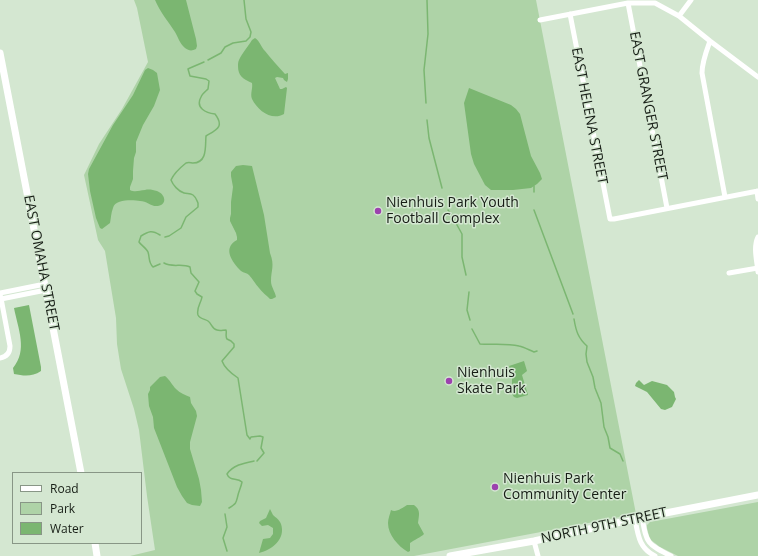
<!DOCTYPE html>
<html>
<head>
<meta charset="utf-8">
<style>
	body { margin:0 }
	#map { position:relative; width:758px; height:556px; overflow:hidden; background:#d4e7d1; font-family:"Open Sans",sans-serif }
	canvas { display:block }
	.legend { position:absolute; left:12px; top:472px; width:130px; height:72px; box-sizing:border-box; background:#d4e7d1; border:1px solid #889686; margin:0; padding:5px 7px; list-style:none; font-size:12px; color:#161d15 }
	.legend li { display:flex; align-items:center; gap:8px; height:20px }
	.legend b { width:20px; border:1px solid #889686 }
</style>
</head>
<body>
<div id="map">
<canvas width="758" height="556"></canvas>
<ul class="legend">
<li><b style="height:5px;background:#fff"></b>Road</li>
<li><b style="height:11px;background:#aed3a7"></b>Park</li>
<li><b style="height:11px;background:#7bb671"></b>Water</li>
</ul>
</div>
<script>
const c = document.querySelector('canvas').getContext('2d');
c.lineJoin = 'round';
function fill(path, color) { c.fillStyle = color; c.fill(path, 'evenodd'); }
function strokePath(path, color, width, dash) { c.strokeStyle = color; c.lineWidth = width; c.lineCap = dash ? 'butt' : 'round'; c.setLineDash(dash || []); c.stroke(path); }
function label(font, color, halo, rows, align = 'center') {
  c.font = font + ' "Open Sans",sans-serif'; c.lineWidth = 3; c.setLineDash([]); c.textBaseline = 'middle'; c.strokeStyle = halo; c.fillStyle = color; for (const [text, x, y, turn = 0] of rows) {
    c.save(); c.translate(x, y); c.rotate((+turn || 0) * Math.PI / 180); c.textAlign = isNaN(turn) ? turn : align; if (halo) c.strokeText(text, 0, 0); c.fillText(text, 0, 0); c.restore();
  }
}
fill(new Path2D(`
	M 134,0 L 536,0 L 636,514 L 414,556 L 130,556 L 155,550 L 147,496 L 139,430 L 134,409 L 121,369 L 117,344 L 116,318 L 105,251 L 98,240 L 84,175 L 99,144 L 122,109 L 148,62 L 137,8 Z
	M 758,502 L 758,556 L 678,556 L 660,547 L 651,540 L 649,536 L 647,528 L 647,525 L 650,522 Z`), '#aed3a7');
fill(new Path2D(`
	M 155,0 L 186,0 L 196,39 L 197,46 L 196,49 C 192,51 189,51 185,48 C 180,44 178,37 175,32 C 168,21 160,12 155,0 Z
	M 255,38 C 260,41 261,47 265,51 C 271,59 278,66 285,74 L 288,73 L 288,79 L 287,82 L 284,80 L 283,78 L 277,77 L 275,78 L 280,89 L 282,89 L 286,87 L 287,88 L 284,114 C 272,121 258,111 252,99 C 250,94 253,88 252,83 C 243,79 238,76 238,66 C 238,64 238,62 239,60 C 242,53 248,47 252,40 Z
	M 148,68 L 153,70 L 157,73 L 160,90 L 154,106 L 143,125 L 136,142 L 136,152 L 134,158 L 133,171 L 133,179 L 130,187 L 130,190 C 136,193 139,190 145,190 C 149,189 153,190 157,191 C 165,194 168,204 158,206 C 151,207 147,201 140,201 C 133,200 115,199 113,208 C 111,213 111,218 110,223 L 102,229 L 100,228 L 96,218 L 90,191 L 88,174 L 89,169 L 113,125 L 133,95 L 145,70 Z
	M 469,88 L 511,105 L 516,109 L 520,114 L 531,156 L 540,173 L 542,179 L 537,184 L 531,188 L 513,190 L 491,190 L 485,185 L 474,164 L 471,154 L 464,103 Z
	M 243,165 L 252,166 L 264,215 L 270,253 C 275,266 271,270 271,281 C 271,287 275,291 276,297 L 272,299 L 270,299 C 267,296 262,292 259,288 C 255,284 253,279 249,275 C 247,273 244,273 241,271 C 232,262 222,248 237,240 L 237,237 L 236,233 L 230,221 L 230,218 L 231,214 L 231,202 L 233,187 L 231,176 L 231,172 L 236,166 Z
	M 29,305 L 41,367 L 41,371 C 32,377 24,376 14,374 L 13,368 C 28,350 18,329 14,308 Z
	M 524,361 L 527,371 L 522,375 L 528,395 L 517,398 L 514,397 L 512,394 L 512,374 L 509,366 Z
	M 165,376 C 170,380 172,385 176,389 C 180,393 185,395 190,397 L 191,403 L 196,411 L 197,416 L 190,442 L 190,449 L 199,479 L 201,490 L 202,502 L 200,506 L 192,505 L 187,503 L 182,496 L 177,487 L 154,428 L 153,417 L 149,406 L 148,394 L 150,390 L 150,387 L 160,377 Z
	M 639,380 L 644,385 L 652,381 L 667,385 L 674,392 L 675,397 L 676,399 L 672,407 L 665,410 L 661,409 L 647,392 L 635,386 L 636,383 Z
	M 407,505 L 414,505 C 421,510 419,515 418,523 L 424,534 C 421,537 414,540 410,543 L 410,551 L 408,552 C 398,546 388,535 388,523 C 388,519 390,514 391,510 C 396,513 402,508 407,505 Z
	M 270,509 C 271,511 272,513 273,515 C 276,518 279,519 281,524 C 286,539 272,550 259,553 L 263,539 L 270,538 L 273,534 L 273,528 L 268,525 L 262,526 L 259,523 L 260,521 L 266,518 Z`), '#7bb671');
strokePath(new Path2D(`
	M 208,60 L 221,53 L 225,47 L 233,43 L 246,41 L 250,37 L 251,32 L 246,19 L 244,0
	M 426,103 L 424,70 L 428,34 L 427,0
	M 427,120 L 429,138 L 442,188
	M 534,186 L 534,192
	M 448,210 L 452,216 L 462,234 L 462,257 L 466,275
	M 534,210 L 573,314
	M 165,237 L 169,236 L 181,228 L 186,217 L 198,207 L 198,203 C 197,201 196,197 193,195 C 190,193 187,194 184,193 C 178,191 173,185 171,180 C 174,173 181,167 186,163 C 189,162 191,163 193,163 C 208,163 205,145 206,136 C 216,130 225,127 215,114 C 206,113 195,108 201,97 C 202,94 206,91 208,89 L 209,81 L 206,79 L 190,76 L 188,69 L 190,68 L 204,62
	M 164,263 C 172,268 182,263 190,267 L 191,273 L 199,282 L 195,291 L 197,294 L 202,297 C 201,303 196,308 198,315 C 200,319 205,319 208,321 C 212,324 212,329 217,330 C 220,331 223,330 226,330 C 227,333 225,336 227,339 L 231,341 L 234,344 L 234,347 L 222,361 C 225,369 232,374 238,378 L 247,435 L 250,439 L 251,437 L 260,436 L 263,437 L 261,448 L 264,453 L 257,461
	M 160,264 L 153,267 C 148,262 150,258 148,252 C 146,248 141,245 139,242 L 141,236 C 149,231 152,230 160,235
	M 469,292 L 467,310 L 470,320
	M 574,319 C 576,331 578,338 587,346 L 586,354 L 587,362 L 593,377 L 595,388 L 601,403 L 604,427 L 608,437 L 610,448 L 620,454 L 623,461
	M 472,329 L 480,344 C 492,345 506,343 519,346 C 524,347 529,350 534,352 L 537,351
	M 229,508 C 237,503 236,503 238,495 C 239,491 241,487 242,482 C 237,477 230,482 227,474 C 233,465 244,463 254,461
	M 225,514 L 227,527 L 223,538 L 227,551`), '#7bb671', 1.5);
strokePath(new Path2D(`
	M 628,3 L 667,208
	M 570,14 L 610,219 L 614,219 L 758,191
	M 679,16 L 691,0
	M 540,20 L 628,3 L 655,3 L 679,16 L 710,41 L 758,77
	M 710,41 C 706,52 702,62 702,73 L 725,197
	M 757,191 L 758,199
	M 758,237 C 753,247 757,261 758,272
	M 729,273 L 758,268
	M 0,293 L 10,346 C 10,353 6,357 0,358
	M 0,293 L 45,284
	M 1,299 L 46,290
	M 642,518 C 647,544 647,544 671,556
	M 635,519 C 638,535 639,548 655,556
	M 534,541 L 538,556`), '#fff', 5);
strokePath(new Path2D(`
	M 0,53 L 81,473
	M 95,543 L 97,556
	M 450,556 L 534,541 L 635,519 L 758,495`), '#fff', 7);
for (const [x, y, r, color] of [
	[378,211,4,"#9c42ae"],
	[449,381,4,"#9c42ae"],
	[495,487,4,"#9c42ae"]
]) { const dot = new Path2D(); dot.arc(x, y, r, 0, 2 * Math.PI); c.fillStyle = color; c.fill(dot); strokePath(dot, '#d4e7d1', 1.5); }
label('14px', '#161d15', '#d4e7d1', [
	["EAST GRANGER STREET",648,106,79],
	["EAST HELENA STREET",589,116,79],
	["EAST OMAHA STREET",41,263,79],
	["NORTH 9TH STREET",604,526,-12]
]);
label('14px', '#161d15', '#d4e7d1', [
	["Nienhuis Park Youth",386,203],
	["Football Complex",386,219],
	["Nienhuis",457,373],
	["Skate Park",457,389],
	["Nienhuis Park",503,479],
	["Community Center",503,495]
], 'left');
</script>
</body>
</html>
